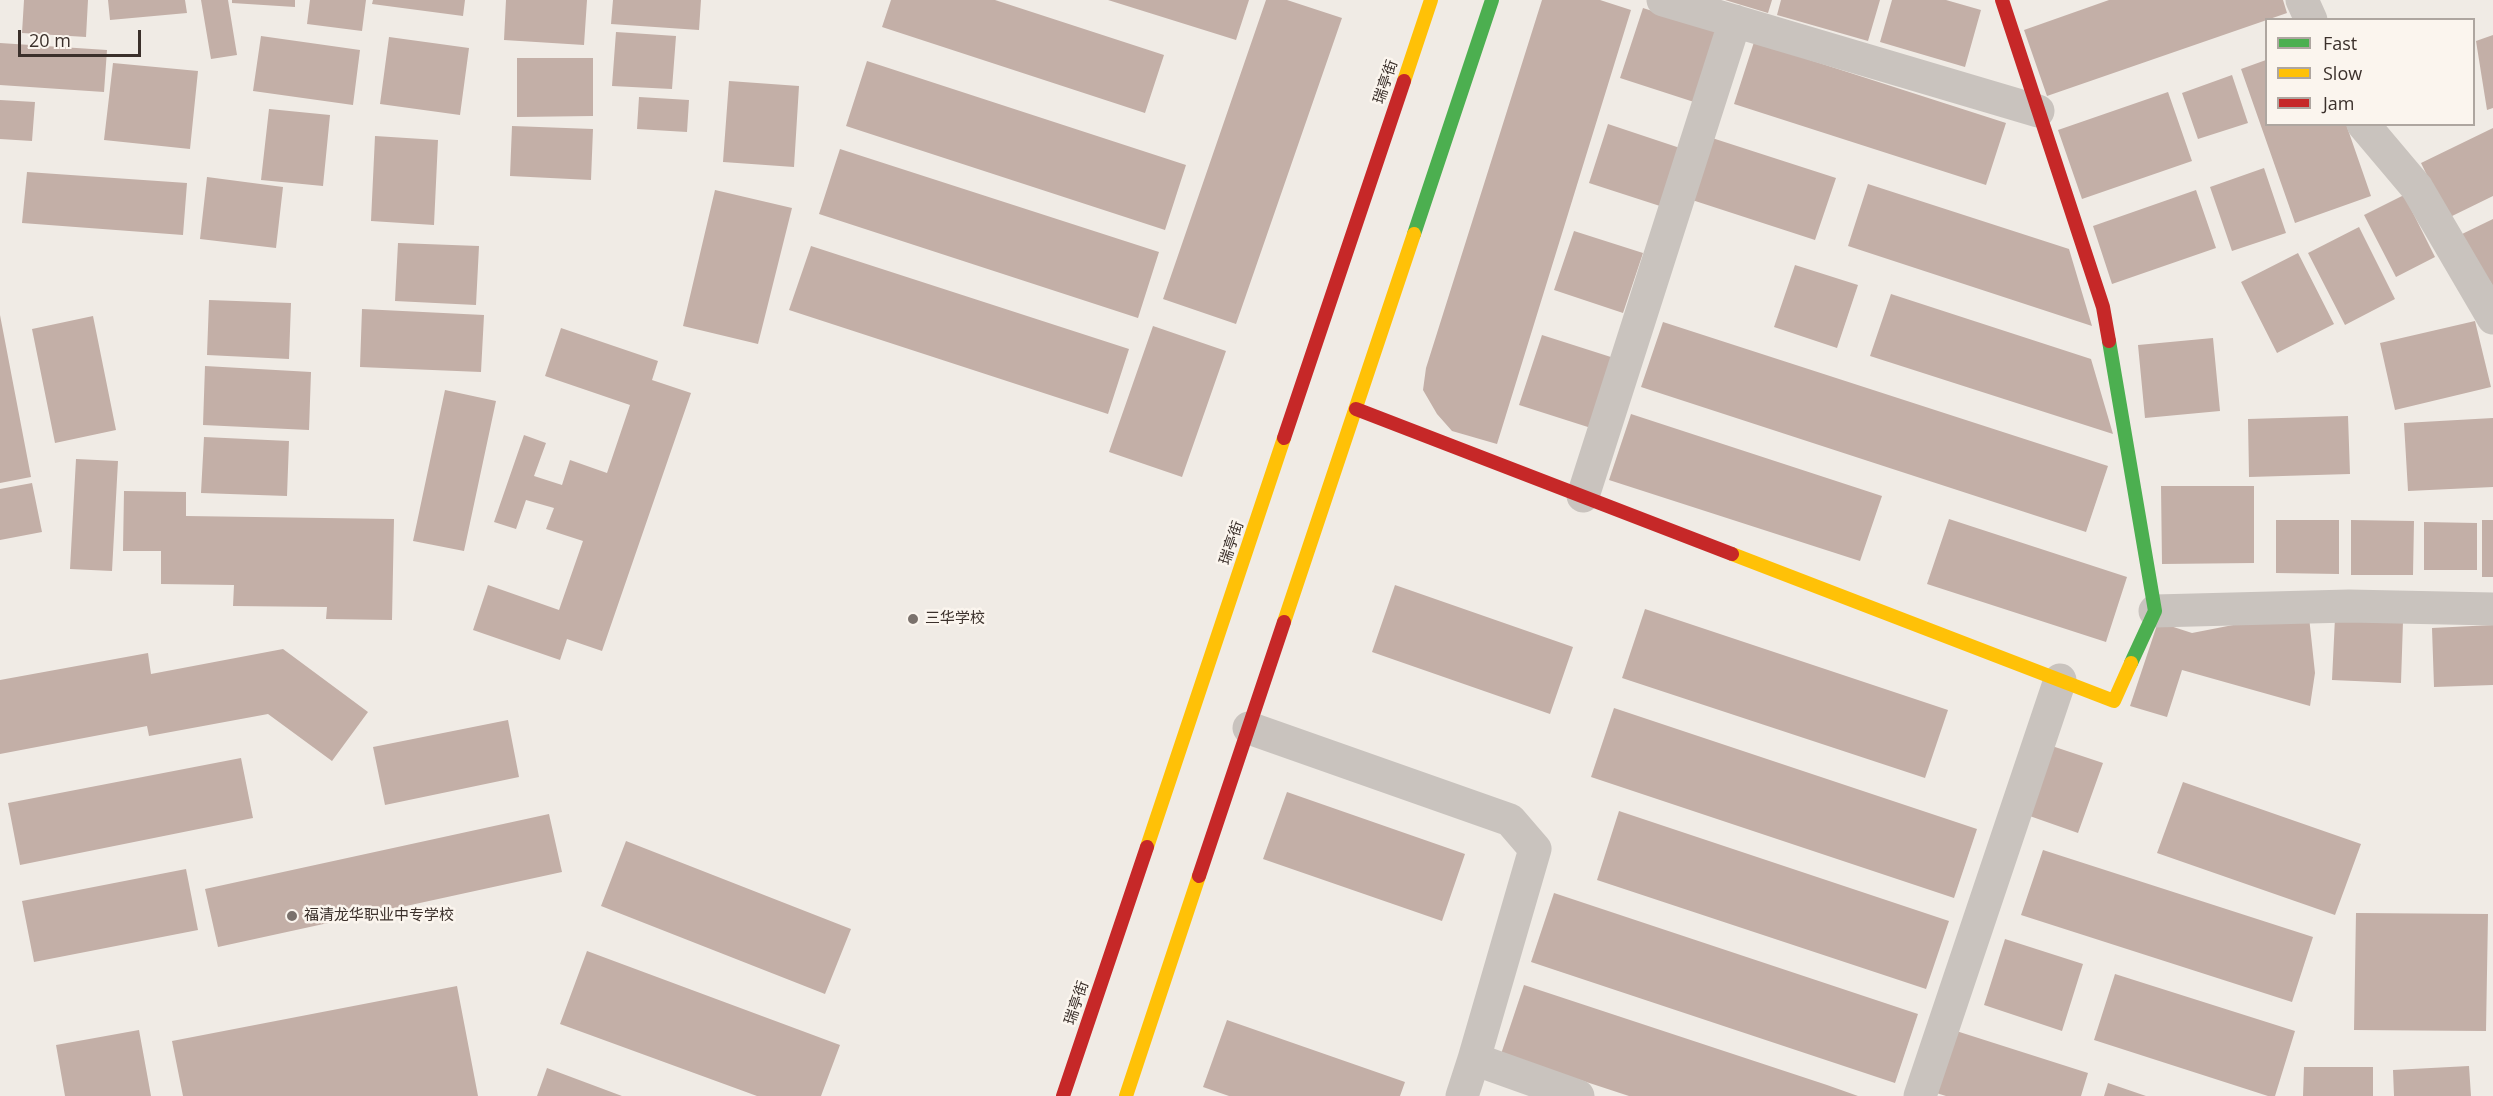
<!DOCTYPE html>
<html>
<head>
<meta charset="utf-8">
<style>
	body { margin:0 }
	#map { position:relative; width:2493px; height:1096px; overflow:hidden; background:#f0ebe5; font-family:"Open Sans",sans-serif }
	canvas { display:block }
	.legend { position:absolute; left:2265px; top:18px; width:210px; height:108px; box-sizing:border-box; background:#fbf5ee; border:2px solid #aea6a0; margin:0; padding:8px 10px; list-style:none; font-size:18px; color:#3b302b }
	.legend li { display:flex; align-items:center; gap:12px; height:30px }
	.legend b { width:30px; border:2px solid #aea6a0 }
	.scale { position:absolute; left:18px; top:30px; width:123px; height:27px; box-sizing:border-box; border:3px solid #3b302b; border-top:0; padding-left:8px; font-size:18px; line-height:21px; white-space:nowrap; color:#3b302b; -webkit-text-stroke:4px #fbf5ee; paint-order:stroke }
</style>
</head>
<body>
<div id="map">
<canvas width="2493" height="1096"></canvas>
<ul class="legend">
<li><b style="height:8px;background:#4caf50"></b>Fast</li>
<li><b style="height:8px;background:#ffc107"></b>Slow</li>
<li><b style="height:8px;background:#c62828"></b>Jam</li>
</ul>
<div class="scale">20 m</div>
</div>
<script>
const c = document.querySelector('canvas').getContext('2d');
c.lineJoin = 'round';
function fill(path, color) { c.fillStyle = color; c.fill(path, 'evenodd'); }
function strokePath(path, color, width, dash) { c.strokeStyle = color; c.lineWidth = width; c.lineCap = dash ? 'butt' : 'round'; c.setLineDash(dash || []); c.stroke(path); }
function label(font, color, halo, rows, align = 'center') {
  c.font = font + ' "Open Sans","Noto Sans SC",sans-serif'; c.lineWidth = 5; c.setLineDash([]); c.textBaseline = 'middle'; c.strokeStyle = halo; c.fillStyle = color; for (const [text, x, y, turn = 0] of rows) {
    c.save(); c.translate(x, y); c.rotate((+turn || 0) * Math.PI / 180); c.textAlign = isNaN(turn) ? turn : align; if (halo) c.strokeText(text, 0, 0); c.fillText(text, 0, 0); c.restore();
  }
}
fill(new Path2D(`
	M 24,0 L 88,0 L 86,37 L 22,33 Z
	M 108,0 L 185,0 L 187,13 L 110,20 Z
	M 201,0 L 228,0 L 237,55 L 211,59 Z
	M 232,0 L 295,0 L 295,7 L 232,3 Z
	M 310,0 L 366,0 L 362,31 L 307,24 Z
	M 373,0 L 465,0 L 463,16 L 372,4 Z
	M 506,0 L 587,0 L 584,45 L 504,40 Z
	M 613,0 L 701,0 L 699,30 L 611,24 Z
	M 891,0 L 995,0 L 1164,55 L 1145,113 L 882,27 Z
	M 1108,0 L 1249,0 L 1236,40 Z
	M 1266,0 L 1287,0 L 1342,18 L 1236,324 L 1163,299 Z
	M 1542,0 L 1600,0 L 1631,10 L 1497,444 L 1452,431 L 1437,414 L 1423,390 L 1426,368 Z
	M 1725,0 L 1772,0 L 1768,13 Z
	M 1781,0 L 1880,0 L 1868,41 L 1777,15 Z
	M 1892,0 L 1946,0 L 1981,10 L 1965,67 L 1880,42 Z
	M 2109,0 L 2283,0 L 2287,13 L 2047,96 L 2024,30 Z
	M 1643,8 L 1717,32 L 1694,102 L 1620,78 Z
	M 616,32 L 676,36 L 672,89 L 612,86 Z
	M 2493,35 L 2493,108 L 2487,110 L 2476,41 Z
	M 261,36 L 360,50 L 353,105 L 253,91 Z
	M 389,37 L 469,48 L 460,115 L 380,104 Z
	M 1754,42 L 2006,123 L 1986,185 L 1734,104 Z
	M 0,43 L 107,50 L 104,92 L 0,85 Z
	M 517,58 L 593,58 L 593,116 L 517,117 Z
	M 2266,60 L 2266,124 L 2346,124 L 2371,196 L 2295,223 L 2241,69 Z
	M 867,61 L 1186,165 L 1165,230 L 846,126 Z
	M 113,63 L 198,71 L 190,149 L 104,140 Z
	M 2232,75 L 2248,123 L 2198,139 L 2182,93 Z
	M 729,81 L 799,86 L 794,167 L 723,162 Z
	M 2168,92 L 2192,161 L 2082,199 L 2058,130 Z
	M 639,97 L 689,100 L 687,132 L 637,129 Z
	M 0,100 L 35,102 L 32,141 L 0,139 Z
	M 269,109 L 330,115 L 323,186 L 261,180 Z
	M 1608,124 L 1680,148 L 1660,206 L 1589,183 Z
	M 512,126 L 593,129 L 591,180 L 510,176 Z
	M 2493,128 L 2493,196 L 2448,218 L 2421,163 Z
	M 375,136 L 438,140 L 434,225 L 371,221 Z
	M 1709,137 L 1836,178 L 1815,240 L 1689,199 Z
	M 840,149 L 1159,252 L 1138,318 L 819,214 Z
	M 2264,168 L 2286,233 L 2232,251 L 2210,187 Z
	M 27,172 L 187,183 L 183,235 L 22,223 Z
	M 207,177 L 283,187 L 276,248 L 200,239 Z
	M 1868,184 L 2069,249 L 2092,326 L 1848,246 Z
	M 715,190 L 792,208 L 758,344 L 683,326 Z
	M 2196,190 L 2216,248 L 2112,284 L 2093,226 Z
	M 2404,195 L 2435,257 L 2396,277 L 2364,215 Z
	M 2493,219 L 2493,286 L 2460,235 Z
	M 2359,227 L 2395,299 L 2345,325 L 2308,253 Z
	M 1574,231 L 1643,253 L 1623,313 L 1554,290 Z
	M 398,243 L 479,246 L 476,305 L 395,301 Z
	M 811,246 L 1129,349 L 1108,414 L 789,310 Z
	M 2298,253 L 2334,324 L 2277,353 L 2241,282 Z
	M 1795,265 L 1858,285 L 1837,348 L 1774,327 Z
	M 1891,294 L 2091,359 L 2113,434 L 1870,356 Z
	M 209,300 L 291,303 L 289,359 L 207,355 Z
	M 362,309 L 484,315 L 481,372 L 360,367 Z
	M 0,315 L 31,477 L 0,483 Z
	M 93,316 L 116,430 L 55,443 L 32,329 Z
	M 2475,321 L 2491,387 L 2395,410 L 2380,343 Z
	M 1663,322 L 2108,466 L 2086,532 L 1641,387 Z
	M 1153,326 L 1226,351 L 1182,477 L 1109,452 Z
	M 561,328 L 658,361 L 652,380 L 691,393 L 602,651 L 567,639 L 560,660 L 473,630 L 488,585 L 559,610 L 583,541 L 546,529 L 554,508 L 526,500 L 516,529 L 494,522 L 524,435 L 546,443 L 534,476 L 562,485 L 570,460 L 607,473 L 630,405 L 545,376 Z
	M 1542,335 L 1614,358 L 1591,428 L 1519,405 Z
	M 2213,338 L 2220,411 L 2145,418 L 2138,345 Z
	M 205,366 L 311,372 L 309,430 L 203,425 Z
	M 445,390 L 496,401 L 464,551 L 413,541 Z
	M 1631,414 L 1882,496 L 1860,561 L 1609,480 Z
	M 2348,416 L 2350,474 L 2249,477 L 2248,419 Z
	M 2493,418 L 2493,487 L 2408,491 L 2404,423 Z
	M 204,437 L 289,441 L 287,496 L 201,493 Z
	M 76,459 L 118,461 L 112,571 L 70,569 Z
	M 32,483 L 42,532 L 0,540 L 0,489 Z
	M 2161,486 L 2254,486 L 2254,563 L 2162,564 Z
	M 124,491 L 186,492 L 186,516 L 394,519 L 392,620 L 326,619 L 327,607 L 233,606 L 234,585 L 161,584 L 161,551 L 123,551 Z
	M 1949,519 L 2127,577 L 2106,642 L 1927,584 Z
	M 2276,520 L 2339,520 L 2339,574 L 2276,573 Z
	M 2351,520 L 2414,521 L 2413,575 L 2351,575 Z
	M 2482,520 L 2493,520 L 2493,577 L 2482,577 Z
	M 2424,522 L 2477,523 L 2477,570 L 2424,570 Z
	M 1395,585 L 1573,647 L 1550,714 L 1372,652 Z
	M 1645,609 L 1948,710 L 1925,778 L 1622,678 Z
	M 2309,617 L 2315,673 L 2310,706 L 2182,670 L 2167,717 L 2130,706 L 2158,622 L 2192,633 L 2269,618 Z
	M 2335,618 L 2403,621 L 2401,683 L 2332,680 Z
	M 2493,625 L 2493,685 L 2434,687 L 2432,628 Z
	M 283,649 L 368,712 L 332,761 L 268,714 L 149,736 L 147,726 L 0,754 L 0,680 L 148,653 L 151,674 Z
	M 1614,708 L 1977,829 L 1954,898 L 1591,777 Z
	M 508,720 L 519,777 L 385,805 L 373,747 Z
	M 2049,745 L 2103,763 L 2078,833 L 2024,814 Z
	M 241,758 L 253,818 L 20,865 L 8,803 Z
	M 2183,782 L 2361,844 L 2335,915 L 2157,853 Z
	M 1287,792 L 1465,854 L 1442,921 L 1263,859 Z
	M 1619,811 L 1949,921 L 1926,989 L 1597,880 Z
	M 549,814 L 562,872 L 218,947 L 205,889 Z
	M 626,841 L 851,929 L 825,994 L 601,906 Z
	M 2043,850 L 2313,937 L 2292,1002 L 2021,915 Z
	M 186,869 L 198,930 L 34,962 L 22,901 Z
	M 1554,893 L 1918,1014 L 1895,1083 L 1531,962 Z
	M 2356,913 L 2488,914 L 2486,1031 L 2354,1030 Z
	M 2005,939 L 2083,964 L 2062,1031 L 1984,1005 Z
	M 587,951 L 840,1045 L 821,1096 L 757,1096 L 560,1024 Z
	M 2115,974 L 2295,1031 L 2275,1096 L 2268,1096 L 2094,1040 Z
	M 1524,985 L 1827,1085 L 1858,1096 L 1629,1096 L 1501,1054 Z
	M 457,986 L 478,1096 L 183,1096 L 172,1041 Z
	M 1227,1020 L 1405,1082 L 1400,1096 L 1229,1096 L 1203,1087 Z
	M 1950,1029 L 2088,1073 L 2081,1096 L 1946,1096 L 1930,1091 Z
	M 139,1030 L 151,1096 L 65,1096 L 56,1045 Z
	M 2469,1066 L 2471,1096 L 2394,1096 L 2393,1070 Z
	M 2304,1067 L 2373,1067 L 2373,1096 L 2303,1096 Z
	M 547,1068 L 622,1096 L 537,1096 Z
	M 2108,1083 L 2146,1096 L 2104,1096 Z`), '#c3afa7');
strokePath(new Path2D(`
	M 1663,0 L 2038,111
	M 2302,0 L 2311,20
	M 2363,124 L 2417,188 L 2493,318
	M 1583,496 L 1735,21
	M 2155,611 L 2349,606 L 2493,609
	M 1249,728 L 1510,820 L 1535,849 L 1474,1059
	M 1462,1096 L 1474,1059 L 1578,1096
	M 1920,1096 L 2060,680`), '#c9c3be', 33);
strokePath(new Path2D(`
	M 1414,234 L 1492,0
	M 2109,341 L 2155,611 L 2131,663`), '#4caf50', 14);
strokePath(new Path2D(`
	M 1404,81 L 1431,0
	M 1732,554 L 2114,701 L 2131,663
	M 1284,622 L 1414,234
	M 1147,847 L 1284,438
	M 1126,1096 L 1199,876`), '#ffc107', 14);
strokePath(new Path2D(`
	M 2002,0 L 2103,307 L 2109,341
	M 1356,409 L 1732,554
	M 1284,438 L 1404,81
	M 1199,876 L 1284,622
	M 1063,1096 L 1147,847`), '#c62828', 14);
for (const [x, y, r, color] of [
	[913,619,6,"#7a716c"],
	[292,916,6,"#7a716c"]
]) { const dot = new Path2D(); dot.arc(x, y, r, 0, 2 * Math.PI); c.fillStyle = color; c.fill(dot); strokePath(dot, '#fbf5ee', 2); }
label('15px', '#3b302b', '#fbf5ee', [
	["瑞亭街",1386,82,-71],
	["瑞亭街",1232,543,-71],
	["瑞亭街",1077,1003,-71]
]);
label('15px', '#3b302b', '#fbf5ee', [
	["三华学校",925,619],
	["福清龙华职业中专学校",304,916]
], 'left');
</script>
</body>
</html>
